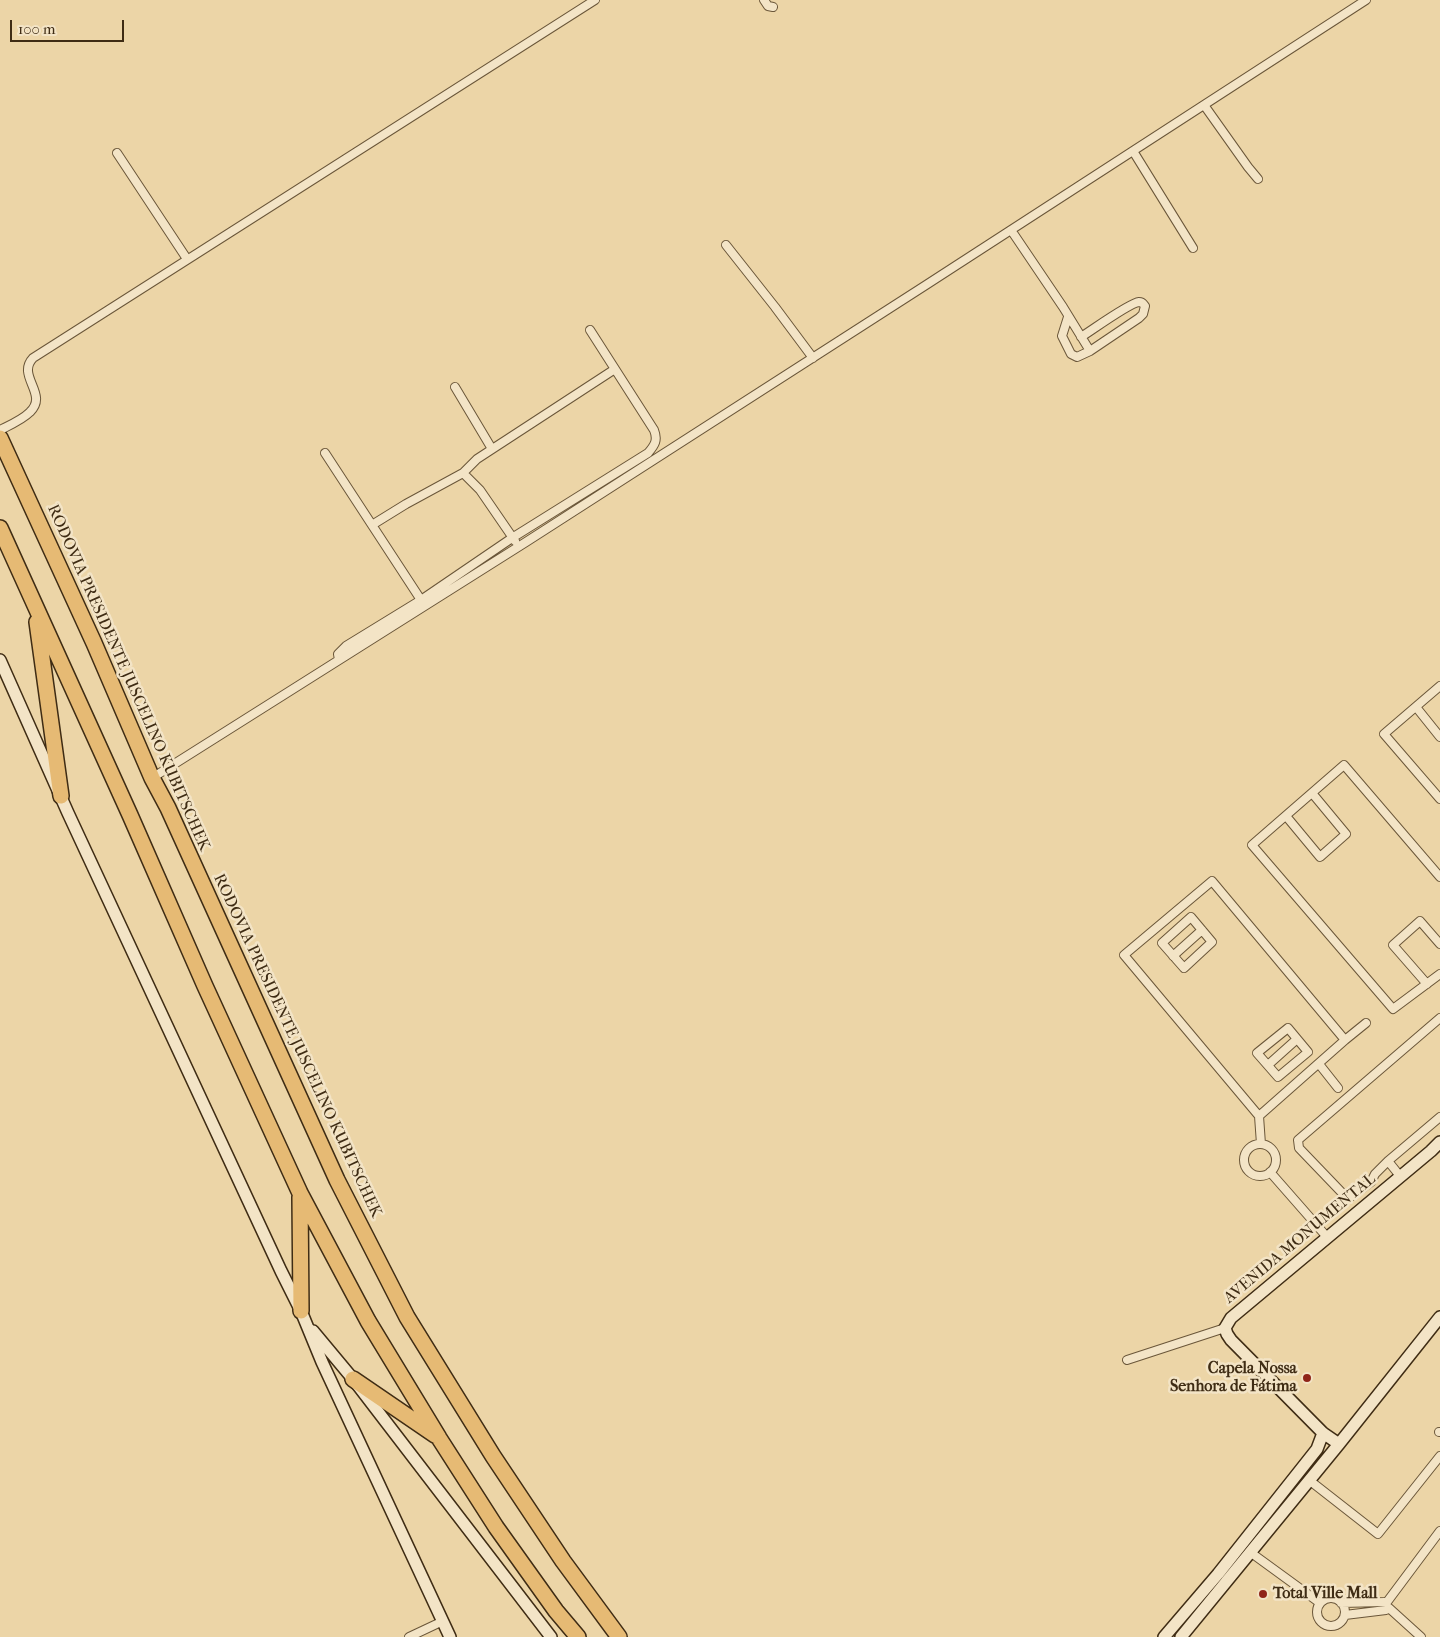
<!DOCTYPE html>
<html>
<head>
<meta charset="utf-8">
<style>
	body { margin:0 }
	#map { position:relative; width:1440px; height:1637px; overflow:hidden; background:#ecd5a7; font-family:"IM FELL French Canon",serif }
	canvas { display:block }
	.scale { position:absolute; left:10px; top:20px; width:114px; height:22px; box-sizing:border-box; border:2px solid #3f2c14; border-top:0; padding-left:6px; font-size:15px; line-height:18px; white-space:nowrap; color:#3f2c14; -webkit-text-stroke:4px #f3e4c6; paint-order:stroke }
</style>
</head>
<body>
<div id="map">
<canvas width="1440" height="1637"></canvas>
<div class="scale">100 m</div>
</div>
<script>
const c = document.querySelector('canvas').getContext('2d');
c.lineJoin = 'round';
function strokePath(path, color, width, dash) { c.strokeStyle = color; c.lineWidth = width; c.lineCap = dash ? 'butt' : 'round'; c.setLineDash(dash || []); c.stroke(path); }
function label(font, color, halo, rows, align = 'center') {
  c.font = font + ' "IM FELL French Canon",serif'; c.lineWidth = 5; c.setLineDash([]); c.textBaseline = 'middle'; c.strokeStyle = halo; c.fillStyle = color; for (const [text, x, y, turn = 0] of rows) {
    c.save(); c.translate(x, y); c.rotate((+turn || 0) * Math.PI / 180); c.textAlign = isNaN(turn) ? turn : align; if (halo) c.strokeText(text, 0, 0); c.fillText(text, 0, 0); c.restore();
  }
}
const street = new Path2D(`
	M 764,0 L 768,6 L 773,7
	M 1204,105 L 1248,167 L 1258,179
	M 1133,151 L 1193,248
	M 117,153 L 187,259
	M 1011,230 L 1063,307 L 1090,351
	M 726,245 L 775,307 L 813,358
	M 1068,317 L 1062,336 L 1071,354 L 1077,357 L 1090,351 L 1139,318 L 1143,314 L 1145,306 C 1143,304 1143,302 1139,302 C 1129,303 1091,331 1081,337
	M 455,387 L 492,449
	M 0,430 C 10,425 22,420 30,412 C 49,394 16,376 33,358 L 595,0
	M 325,453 L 372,525 L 406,504 L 463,473 L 480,490 L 515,541
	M 463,473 L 477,459 L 615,369
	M 372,525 L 421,600 L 512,538 L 648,453 C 655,445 658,440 654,430 L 590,330
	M 339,660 L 338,654 L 346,646 L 421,600
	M 1440,686 L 1384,734 L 1440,799
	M 1416,707 L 1440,737
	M 152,778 L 526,542 L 926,285 L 1366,0
	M 1286,816 L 1320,857 L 1346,834 L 1312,793
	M 1440,877 L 1344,765 L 1252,845 L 1393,1009 L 1440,974
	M 1191,917 L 1212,942 L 1184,968 L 1162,943 Z
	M 1173,956 L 1202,930
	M 1427,984 L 1393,945 L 1420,921 L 1440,944
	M 1440,1018 L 1298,1140 L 1299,1148 L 1347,1198 L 1349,1198 L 1371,1182 L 1375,1174 L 1388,1161 L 1440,1117
	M 1288,1028 L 1308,1052 L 1278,1077 L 1257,1053 Z
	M 1345,1040 L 1366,1023
	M 1319,1064 L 1338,1088
	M 1268,1065 L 1297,1039
	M 1259,1116 L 1345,1040 L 1212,881 L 1124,955 L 1259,1116 L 1261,1144
	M1244 1160a16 16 0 1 1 32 0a16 16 0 1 1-32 0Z
	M 1388,1161 L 1400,1176
	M 1270,1172 L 1327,1237
	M 1127,1360 L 1225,1328
	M 1439,1432 L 1440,1432
	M 1309,1480 L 1378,1534 L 1440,1456
	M 1250,1552 L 1320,1603
	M1317 1612a14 14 0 1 1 28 0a14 14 0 1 1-28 0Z
	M 1387,1602 L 1440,1531
	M 1341,1603 L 1385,1602
	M 1389,1608 L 1421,1637
	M 1345,1615 L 1386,1610
	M 409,1637 L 443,1621`);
const secondary = new Path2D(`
	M 0,660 L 68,813 L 281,1271 L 301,1311 L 322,1362 L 450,1637
	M 313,1331 L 353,1379 L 551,1637
	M 1339,1444 L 1323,1433 L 1231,1340 L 1227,1334 L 1225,1328 L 1231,1318 L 1431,1151 L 1440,1142
	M 1164,1637 L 1218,1574 L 1317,1449 L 1323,1433
	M 1181,1637 L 1339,1444 L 1440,1317`);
const highway = new Path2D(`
	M 0,438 L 94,643 L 152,778 L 168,808 L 337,1180 L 407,1317 L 493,1456 L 563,1561 L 619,1637
	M 0,528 L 130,815 L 205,986 L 300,1193 L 368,1321 L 439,1438 L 496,1527 L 556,1611 L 578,1637
	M 37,622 L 61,796
	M 300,1197 L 301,1311
	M 353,1379 L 435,1435`);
strokePath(street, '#6a5639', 10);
strokePath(secondary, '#3f2c14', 14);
strokePath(highway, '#3f2c14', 18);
strokePath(street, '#f3e4c6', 8);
strokePath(secondary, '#f3e4c6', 11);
strokePath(highway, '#e6ba74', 15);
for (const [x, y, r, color] of [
	[1307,1378,5,"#8f2418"],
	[1263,1594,5,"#8f2418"]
]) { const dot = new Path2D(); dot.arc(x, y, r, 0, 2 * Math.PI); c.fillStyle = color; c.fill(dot); strokePath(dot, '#f3e4c6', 2); }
label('16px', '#3f2c14', '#f3e4c6', [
	["RODOVIA PRESIDENTE JUSCELINO KUBITSCHEK",128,678,66],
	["RODOVIA PRESIDENTE JUSCELINO KUBITSCHEK",297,1046,65],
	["AVENIDA MONUMENTAL",1300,1239,-40]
]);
label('bold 16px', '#3f2c14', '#f3e4c6', [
	["Capela Nossa",1297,1369],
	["Senhora de Fátima",1297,1387],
	["Total Ville Mall",1273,1594,"left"]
], 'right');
</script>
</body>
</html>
